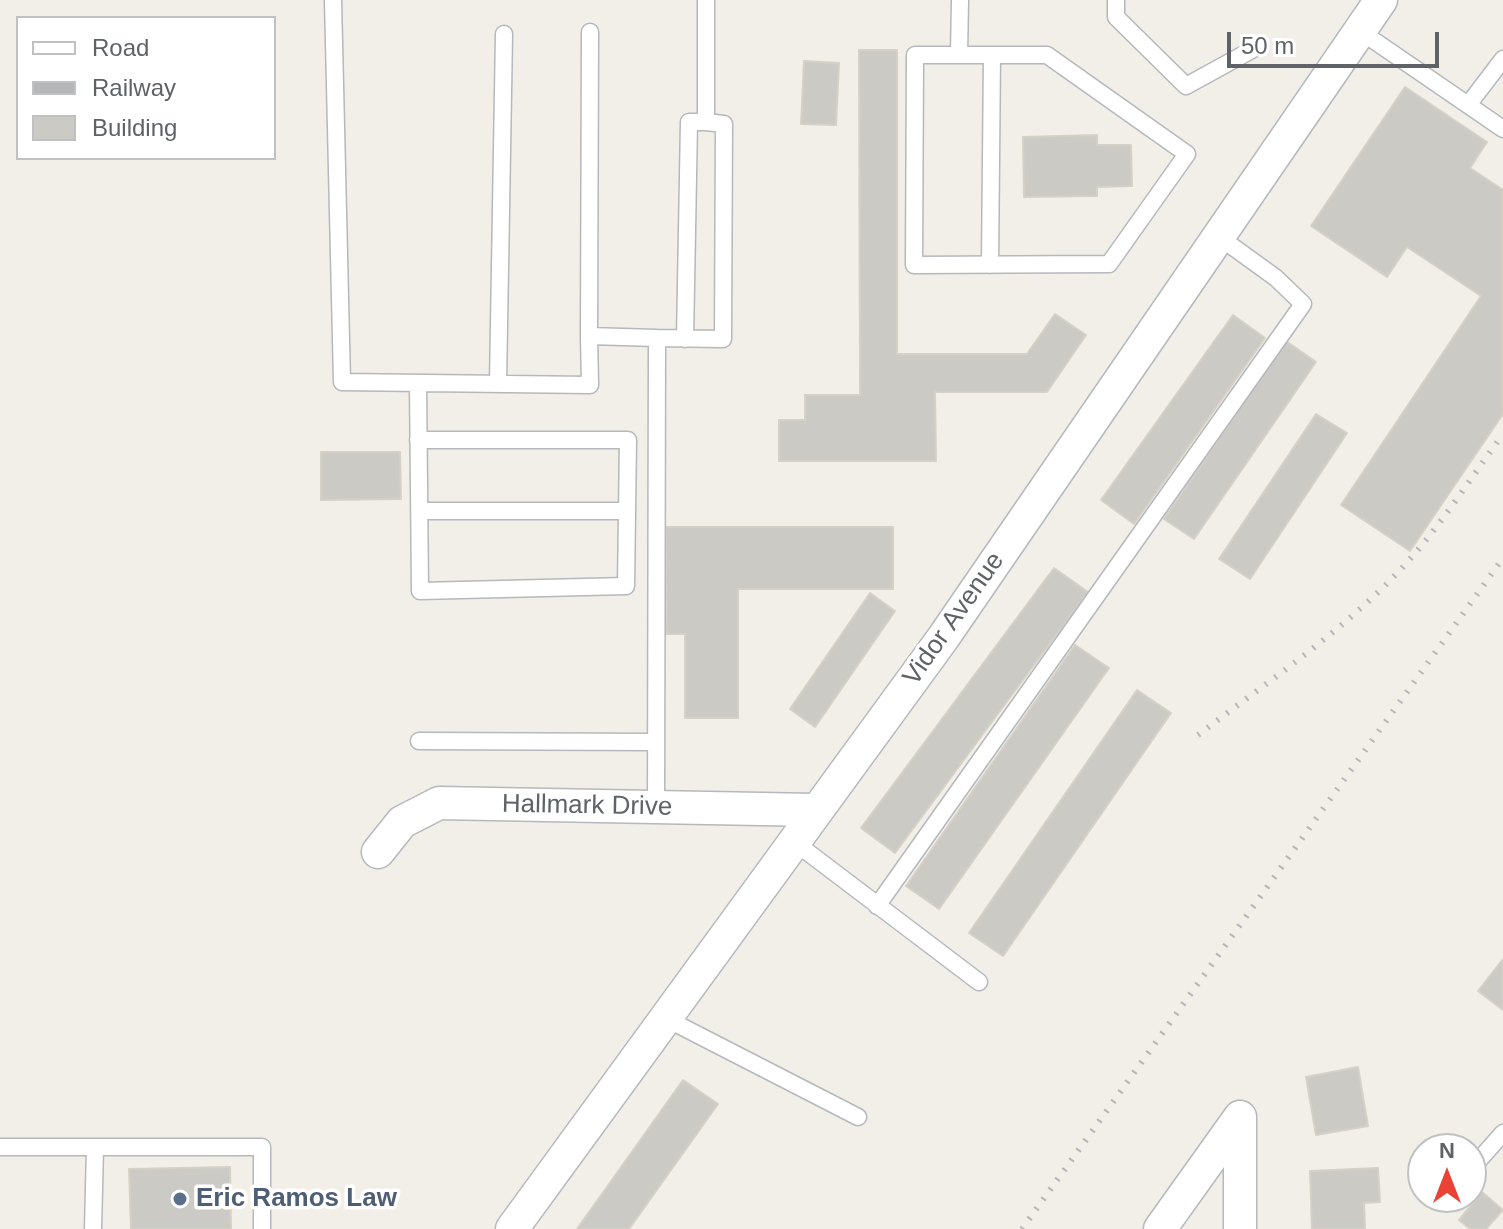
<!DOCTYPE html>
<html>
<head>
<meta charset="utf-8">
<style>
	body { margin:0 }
	#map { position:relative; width:1503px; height:1229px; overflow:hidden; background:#f1efe8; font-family:Helvetica,sans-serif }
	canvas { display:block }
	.legend { position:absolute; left:16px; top:16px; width:260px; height:144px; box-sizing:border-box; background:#fff; border:2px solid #bfc1c3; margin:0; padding:10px 14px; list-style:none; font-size:24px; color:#5f6368 }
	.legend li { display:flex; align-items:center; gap:16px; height:40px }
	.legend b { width:40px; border:2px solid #bfc1c3 }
	.north { position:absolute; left:1407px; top:1133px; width:80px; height:80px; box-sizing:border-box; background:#fff; border:2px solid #bfc1c3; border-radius:50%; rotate:0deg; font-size:22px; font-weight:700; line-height:32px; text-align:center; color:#5f6368 }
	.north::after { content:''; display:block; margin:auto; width:28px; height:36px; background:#ea4335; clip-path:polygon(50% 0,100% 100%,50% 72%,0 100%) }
	.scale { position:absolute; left:1227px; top:32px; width:212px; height:36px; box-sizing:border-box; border:4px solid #5f6368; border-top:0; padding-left:10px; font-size:24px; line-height:28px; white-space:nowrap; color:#5f6368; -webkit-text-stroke:6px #fff; paint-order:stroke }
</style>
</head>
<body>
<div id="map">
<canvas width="1503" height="1229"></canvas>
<ul class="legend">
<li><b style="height:10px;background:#fff"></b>Road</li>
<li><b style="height:10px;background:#b6b7b8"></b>Railway</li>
<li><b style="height:22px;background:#cccac5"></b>Building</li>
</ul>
<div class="north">N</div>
<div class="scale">50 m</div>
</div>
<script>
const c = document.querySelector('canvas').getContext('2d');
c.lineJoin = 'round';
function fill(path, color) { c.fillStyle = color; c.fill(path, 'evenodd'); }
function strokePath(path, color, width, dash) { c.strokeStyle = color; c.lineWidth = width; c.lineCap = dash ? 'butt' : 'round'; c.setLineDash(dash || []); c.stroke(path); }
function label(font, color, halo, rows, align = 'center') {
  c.font = font + ' Helvetica,sans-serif'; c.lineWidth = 7; c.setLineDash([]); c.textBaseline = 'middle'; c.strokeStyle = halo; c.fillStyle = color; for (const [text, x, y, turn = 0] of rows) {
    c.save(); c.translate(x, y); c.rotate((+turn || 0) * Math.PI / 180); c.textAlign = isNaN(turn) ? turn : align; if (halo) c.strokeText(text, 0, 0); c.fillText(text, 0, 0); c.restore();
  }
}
const building = new Path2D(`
	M 859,50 L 897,50 L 897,354 L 1027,354 L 1055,314 L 1086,335 L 1047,392 L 935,392 L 936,461 L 779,461 L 779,420 L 805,420 L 805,395 L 860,395 Z
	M 804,61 L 839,63 L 836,125 L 801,124 Z
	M 1405,87 L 1487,142 L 1470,168 L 1503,190 L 1503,414 L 1410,551 L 1341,505 L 1481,296 L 1407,247 L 1387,277 L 1311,226 Z
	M 1097,135 L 1097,145 L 1131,145 L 1132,186 L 1097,187 L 1097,196 L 1024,197 L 1023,137 Z
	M 1233,315 L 1265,338 L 1134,524 L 1101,500 Z
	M 1286,341 L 1316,362 L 1194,539 L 1164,519 Z
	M 1316,414 L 1347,433 L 1250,579 L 1219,559 Z
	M 321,452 L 400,452 L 401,499 L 321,500 Z
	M 666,527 L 893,527 L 893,589 L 738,589 L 738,718 L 685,718 L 685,634 L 666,634 Z
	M 1054,568 L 1088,592 L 895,853 L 861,828 Z
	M 870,593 L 895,611 L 815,727 L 790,709 Z
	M 1075,645 L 1109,668 L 939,909 L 906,886 Z
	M 1137,690 L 1171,713 L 1003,956 L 969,933 Z
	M 1503,959 L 1503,1010 L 1478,991 Z
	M 1358,1067 L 1368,1126 L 1316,1135 L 1306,1077 Z
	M 683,1080 L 718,1104 L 629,1229 L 577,1229 Z
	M 230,1167 L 231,1229 L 131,1229 L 129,1169 Z
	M 1378,1168 L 1380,1202 L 1364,1203 L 1365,1229 L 1312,1229 L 1310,1171 Z
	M 1482,1192 L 1503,1210 L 1486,1229 L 1470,1229 L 1459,1220 Z`);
fill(building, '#cccac5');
strokePath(building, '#d6d1c6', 2);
const service = new Path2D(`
	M 333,0 L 342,382 L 590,385 L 589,336
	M 1116,0 L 1116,17 L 1186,86 L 1257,47
	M 1360,31 L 1503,129
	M 590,32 L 589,336 L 657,338
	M 915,55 L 1047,55 L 1187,154 L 1109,264 L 914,265 Z
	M 959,55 L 960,0
	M 1468,105 L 1503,59
	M 990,265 L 992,55
	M 685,339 L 689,122 L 706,122
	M 418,383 L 420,591 L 626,586 L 628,440 L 418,440
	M 498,384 L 504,34
	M 419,511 L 627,511
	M 419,741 L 655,742
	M 656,807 L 657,338 L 723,339 L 724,124 L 706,122 L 706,0
	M 793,841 L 979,982
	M 877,906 L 1303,304 L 1276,278 L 1218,236
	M 665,1018 L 858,1117
	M 0,1147 L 262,1147 L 262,1229
	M 1471,1169 L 1503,1133
	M 93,1229 L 95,1147`);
const minor = new Path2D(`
	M 378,852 L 402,822 L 439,803 L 815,810
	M 1240,1117 L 1240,1229
	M 512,1229 L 943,638 L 1381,0
	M 1160,1229 L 1240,1117`);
strokePath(service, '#b5b8bc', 19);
strokePath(minor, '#b5b8bc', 35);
strokePath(service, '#fff', 16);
strokePath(minor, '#fff', 32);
strokePath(new Path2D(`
	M 1198,735 C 1271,679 1350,627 1411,558 C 1445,519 1473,475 1503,434
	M 1022,1229 L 1503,558`), '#b6b7b8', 6, [2, 10]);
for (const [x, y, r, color] of [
	[180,1199,8,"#5c6f8a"]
]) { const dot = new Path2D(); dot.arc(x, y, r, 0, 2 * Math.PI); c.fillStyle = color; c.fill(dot); strokePath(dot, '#fff', 3); }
label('26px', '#5f6368', '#fff', [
	["Vidor Avenue",954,619,-55],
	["Hallmark Drive",587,806,1]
]);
label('bold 26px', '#4e5e75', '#fff', [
	["Eric Ramos Law",196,1199]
], 'left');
</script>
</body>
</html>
